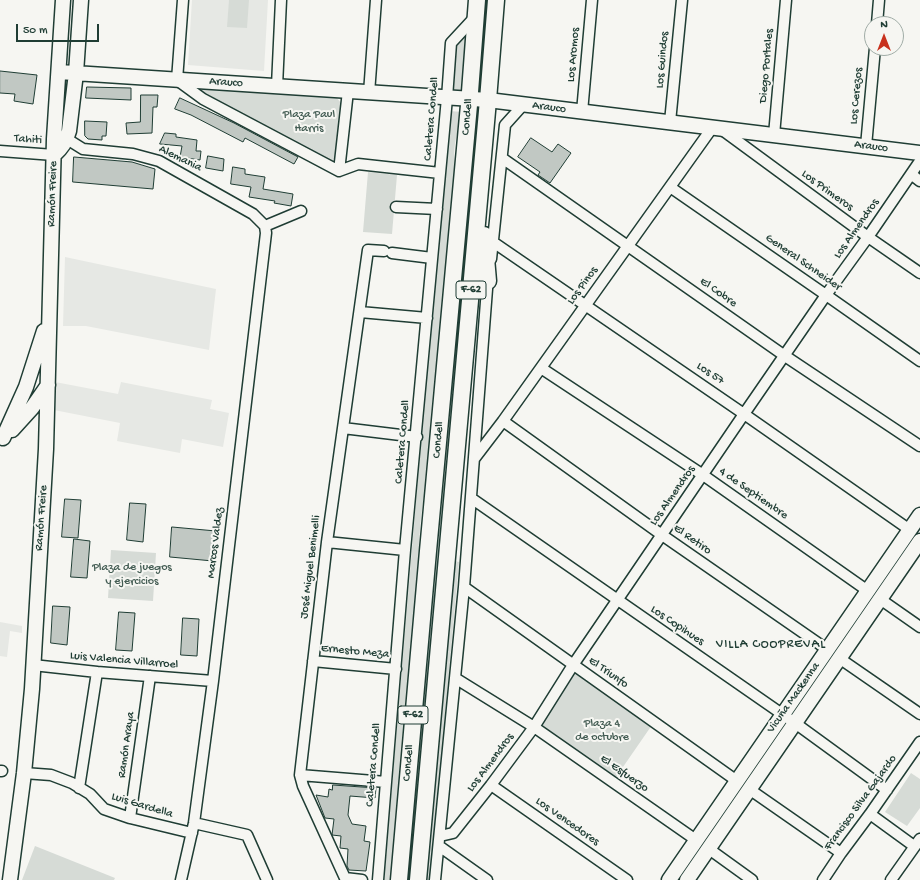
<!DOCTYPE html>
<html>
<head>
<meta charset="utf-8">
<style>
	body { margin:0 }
	#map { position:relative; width:920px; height:880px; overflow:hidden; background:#f6f6f2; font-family:"Gochi Hand",sans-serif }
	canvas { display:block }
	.north { position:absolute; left:864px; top:16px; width:40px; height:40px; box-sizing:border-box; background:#f6f6f2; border:1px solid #a0aca6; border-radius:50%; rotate:0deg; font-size:11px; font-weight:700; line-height:16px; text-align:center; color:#1f3d34 }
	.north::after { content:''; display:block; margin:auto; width:14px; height:18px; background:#c8321e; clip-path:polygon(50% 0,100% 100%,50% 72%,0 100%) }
	.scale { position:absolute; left:16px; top:24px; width:83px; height:18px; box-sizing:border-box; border:2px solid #1f3d34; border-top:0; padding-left:5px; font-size:12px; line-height:14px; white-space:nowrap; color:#1f3d34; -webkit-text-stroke:3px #f6f6f2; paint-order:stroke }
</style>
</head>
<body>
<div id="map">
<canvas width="920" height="880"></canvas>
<div class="north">N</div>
<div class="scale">50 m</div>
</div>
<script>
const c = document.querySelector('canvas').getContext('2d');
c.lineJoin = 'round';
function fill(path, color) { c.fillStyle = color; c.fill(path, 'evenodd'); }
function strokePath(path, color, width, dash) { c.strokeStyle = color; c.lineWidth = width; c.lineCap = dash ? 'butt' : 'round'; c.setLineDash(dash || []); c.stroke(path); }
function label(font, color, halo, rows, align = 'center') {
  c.font = font + ' "Gochi Hand",sans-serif'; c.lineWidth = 4; c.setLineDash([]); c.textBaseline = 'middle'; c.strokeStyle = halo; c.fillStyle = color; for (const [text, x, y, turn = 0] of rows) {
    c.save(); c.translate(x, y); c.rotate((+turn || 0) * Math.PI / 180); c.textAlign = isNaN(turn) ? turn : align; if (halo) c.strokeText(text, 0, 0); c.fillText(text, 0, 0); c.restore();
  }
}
fill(new Path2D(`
	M 192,0 L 268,0 L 264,71 L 188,65 Z
	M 65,257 L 216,289 L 209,350 L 86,326 L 63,326 Z
	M 55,382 L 118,394 L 121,382 L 212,400 L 210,409 L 229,413 L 223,447 L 182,439 L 180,453 L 117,441 L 120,423 L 54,410 Z
	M 0,622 L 22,626 L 22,633 L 10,631 L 7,657 L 0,656 Z`), '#e6e8e4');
fill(new Path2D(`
	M 229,0 L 249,0 L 247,28 L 227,27 Z
	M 482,0 L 490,0 L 483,82 L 475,81 Z
	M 469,27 L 464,92 L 451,91 L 455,45 Z
	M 202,86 L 327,95 L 336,97 L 341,103 L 337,155 L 332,161 L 326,163 L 199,93 L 200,89 Z
	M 449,111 L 463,112 C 458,131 450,151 457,170 L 428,480 C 419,513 418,547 420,581 L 393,880 L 384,880 Z
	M 472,123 L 479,124 L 411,880 L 404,880 Z
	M 368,172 L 397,175 L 392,234 L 363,232 Z
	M 111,550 L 156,553 L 153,601 L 108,598 Z
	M 455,561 L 459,562 L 430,880 L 421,880 L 453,572 Z
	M 573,670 L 652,725 L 614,780 L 536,725 Z
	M 911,773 L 920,779 L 920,808 L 907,826 L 885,812 Z
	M 35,846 L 115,878 L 114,880 L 22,880 Z`), '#d6dbd6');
const building = new Path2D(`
	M 0,71 L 37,75 L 33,104 L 14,101 L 15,94 L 0,93 Z
	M 87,87 L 131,88 L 131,100 L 86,98 Z
	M 141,95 L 158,95 L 157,107 L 153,107 L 152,133 L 127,134 L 126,123 L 140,122 Z
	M 180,98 L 234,123 L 298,157 L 294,164 L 245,138 L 243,142 L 191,115 L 175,109 Z
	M 85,121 L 107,122 L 106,136 L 102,136 L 102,140 L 88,139 L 85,136 Z
	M 165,133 L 176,134 L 176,137 L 197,140 L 196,151 L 201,151 L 200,160 L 180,157 L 182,146 L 160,144 Z
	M 531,138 L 552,152 L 558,144 L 571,153 L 550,183 L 538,175 L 540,172 L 518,157 Z
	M 208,156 L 224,159 L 223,171 L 206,168 Z
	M 74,157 L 132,162 L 155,169 L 153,189 L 73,182 Z
	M 233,167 L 245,169 L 245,174 L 265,177 L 263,189 L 293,194 L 291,206 L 274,203 L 275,201 L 249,197 L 251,187 L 231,184 Z
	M 65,499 L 81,500 L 78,538 L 62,537 Z
	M 130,503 L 146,504 L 143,542 L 127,540 Z
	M 172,527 L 216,531 L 213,561 L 170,557 Z
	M 74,539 L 90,541 L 87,578 L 71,577 Z
	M 53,606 L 70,607 L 67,645 L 51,643 Z
	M 119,612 L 135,613 L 132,651 L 116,650 Z
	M 183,618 L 199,619 L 197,656 L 181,655 Z
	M 333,785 L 376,788 L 375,798 L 350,796 L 348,815 L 352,824 L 366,826 L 364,841 L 370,842 L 366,871 L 349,870 L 347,866 L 348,849 L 340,848 L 341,836 L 332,835 L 334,819 L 325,818 L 316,795 L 328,797 L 329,789 L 332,790 Z`);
fill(building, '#c1c8c3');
strokePath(building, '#1f3d34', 1);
const street = new Path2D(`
	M 183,0 L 177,80 L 203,99 L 339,171
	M 877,24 L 879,0
	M 277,86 L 281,0
	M 369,93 L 376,0
	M 582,112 L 592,0
	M 670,122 L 682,0
	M 721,129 L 868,237 L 920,273
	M 774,135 L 786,0
	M 67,139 L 83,149 L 133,154 L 159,161 L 253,214 L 265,226 L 266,233 L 213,681 L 194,823 L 181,880
	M 866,146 L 875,48
	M 0,151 L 54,155
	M 502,158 L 785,356 L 920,446
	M 339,171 L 358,164 L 440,173
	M 339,171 L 348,91
	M 911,174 L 920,181
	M 670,187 L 826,295 L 920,361
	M 396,207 L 437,209
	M 265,226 L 301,211
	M 493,242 L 744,414 L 910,530
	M 392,253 L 432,258
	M 491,259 L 505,125 L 523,105
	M 360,312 L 427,318
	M 541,368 L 703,475 L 868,591
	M 503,421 L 662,535 L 828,650
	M 343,428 L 417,437
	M 474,459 L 503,421 L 712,128
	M 471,498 L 795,723 L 887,790
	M 327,542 L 405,550
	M 464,587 L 737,781
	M 880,599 L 920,627
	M 839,658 L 920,714
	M 313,661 L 396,669
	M 33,665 L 97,672 L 213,681
	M 455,678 L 534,727 L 696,840
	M 0,771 L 2,771
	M 24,773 L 51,775 L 72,783 L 90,794 L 104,809 L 130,818 L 192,833
	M 300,775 L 386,782
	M 491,785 L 627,880
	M 79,788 L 97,672
	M 749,789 L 841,853
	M 870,814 L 914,846
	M 130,818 L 150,676
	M 194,823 L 247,835 L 267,880
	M 440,836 L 453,833 L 491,785 L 534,727 L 573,665 L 744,414 L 826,295 L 868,237 L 920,161
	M 439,846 L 487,880
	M 709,849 L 752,880
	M 362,880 L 345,878 L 303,786 L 300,775 L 327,542 L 368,250 L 384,251
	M 378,880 L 405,550 L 447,98 L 451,43 L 476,16
	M 435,880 L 464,587 L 488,276
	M 823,880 L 841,853 L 870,814 L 920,742
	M 891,880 L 920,839`);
const secondary = new Path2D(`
	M 59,72 L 488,100 L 920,153
	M 54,155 C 62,148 66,142 69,131 L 76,73 L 81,0
	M 12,430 L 32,408 L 48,385
	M 3,438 L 26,387 L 44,331
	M 10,880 L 24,773 L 32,689 L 46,449 L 54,139 L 63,0
	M 669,880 L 920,515
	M 687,880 L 920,541`);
const primary = new Path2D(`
	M 484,235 L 488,281
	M 399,880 L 428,551 L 469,105 L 477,0
	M 418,880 L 488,100 L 496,0`);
strokePath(street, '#1f3d34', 13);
strokePath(secondary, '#1f3d34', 17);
strokePath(primary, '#1f3d34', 19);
strokePath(street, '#f6f6f2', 10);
strokePath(secondary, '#f6f6f2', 14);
strokePath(primary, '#f6f6f2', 16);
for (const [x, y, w] of [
	[471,290,30],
	[413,715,30]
]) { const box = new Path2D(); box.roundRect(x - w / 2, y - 9, w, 18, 3); c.fillStyle = '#f6f6f2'; c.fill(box); strokePath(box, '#1f3d34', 1); }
label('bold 11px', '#1f3d34', null, [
	["F-62",471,290],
	["F-62",413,715]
]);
label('12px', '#1f3d34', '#f6f6f2', [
	["Los Aromos",574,55,-85],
	["Los Guindos",663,60,-85],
	["Diego Portales",767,66,-85],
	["Arauco",226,83,4],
	["Los Cerezos",857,96,-85],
	["Arauco",549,108,7],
	["Condell",468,117,-85],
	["Caletera Condell",432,119,-85],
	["Tahiti",28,140,4],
	["Arauco",871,147,7],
	["Alemania",180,159,26],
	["Los Primeros",827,191,36],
	["Ramón Freire",53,194,-88],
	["Los Almendros",857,229,-55],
	["General Schneider",803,263,35],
	["Los Pinos",583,286,-54],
	["El Cobre",718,293,35],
	["Los 57",710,374,34],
	["Condell",439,440,-85],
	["Caletera Condell",403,442,-85],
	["4 de Septiembre",753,494,35],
	["Los Almendros",673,496,-55],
	["Ramón Freire",42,518,-86],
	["El Retiro",692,540,35],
	["Marcos Valdez",216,543,-83],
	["José Miguel Benimelli",311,567,-83],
	["Los Copihues",677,626,34],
	["Ernesto Meza",355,652,5],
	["Luis Valencia Villarroel",124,661,5],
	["El Triunfo",608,673,35],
	["Vicuña Mackenna",794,698,-55],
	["Ramón Araya",127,745,-82],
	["Condell",409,763,-85],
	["Los Almendros",491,763,-53],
	["Caletera Condell",374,765,-85],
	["El Esfuerzo",624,774,35],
	["Francisco Silva Gajardo",861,803,-54],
	["Luis Gardella",142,806,17],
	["Los Vencedores",567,822,35]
]);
label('12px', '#445d54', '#f6f6f2', [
	["Plaza Paul",309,115],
	["Harris",309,129],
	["Plaza de juegos",132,568],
	["y ejercicios",132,582],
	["Plaza 4",602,724],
	["de octubre",602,738]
]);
c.letterSpacing = '1px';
label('13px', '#1f3d34', '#f6f6f2', [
	["VILLA COOPREVAL",771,645]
]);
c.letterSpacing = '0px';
</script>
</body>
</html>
